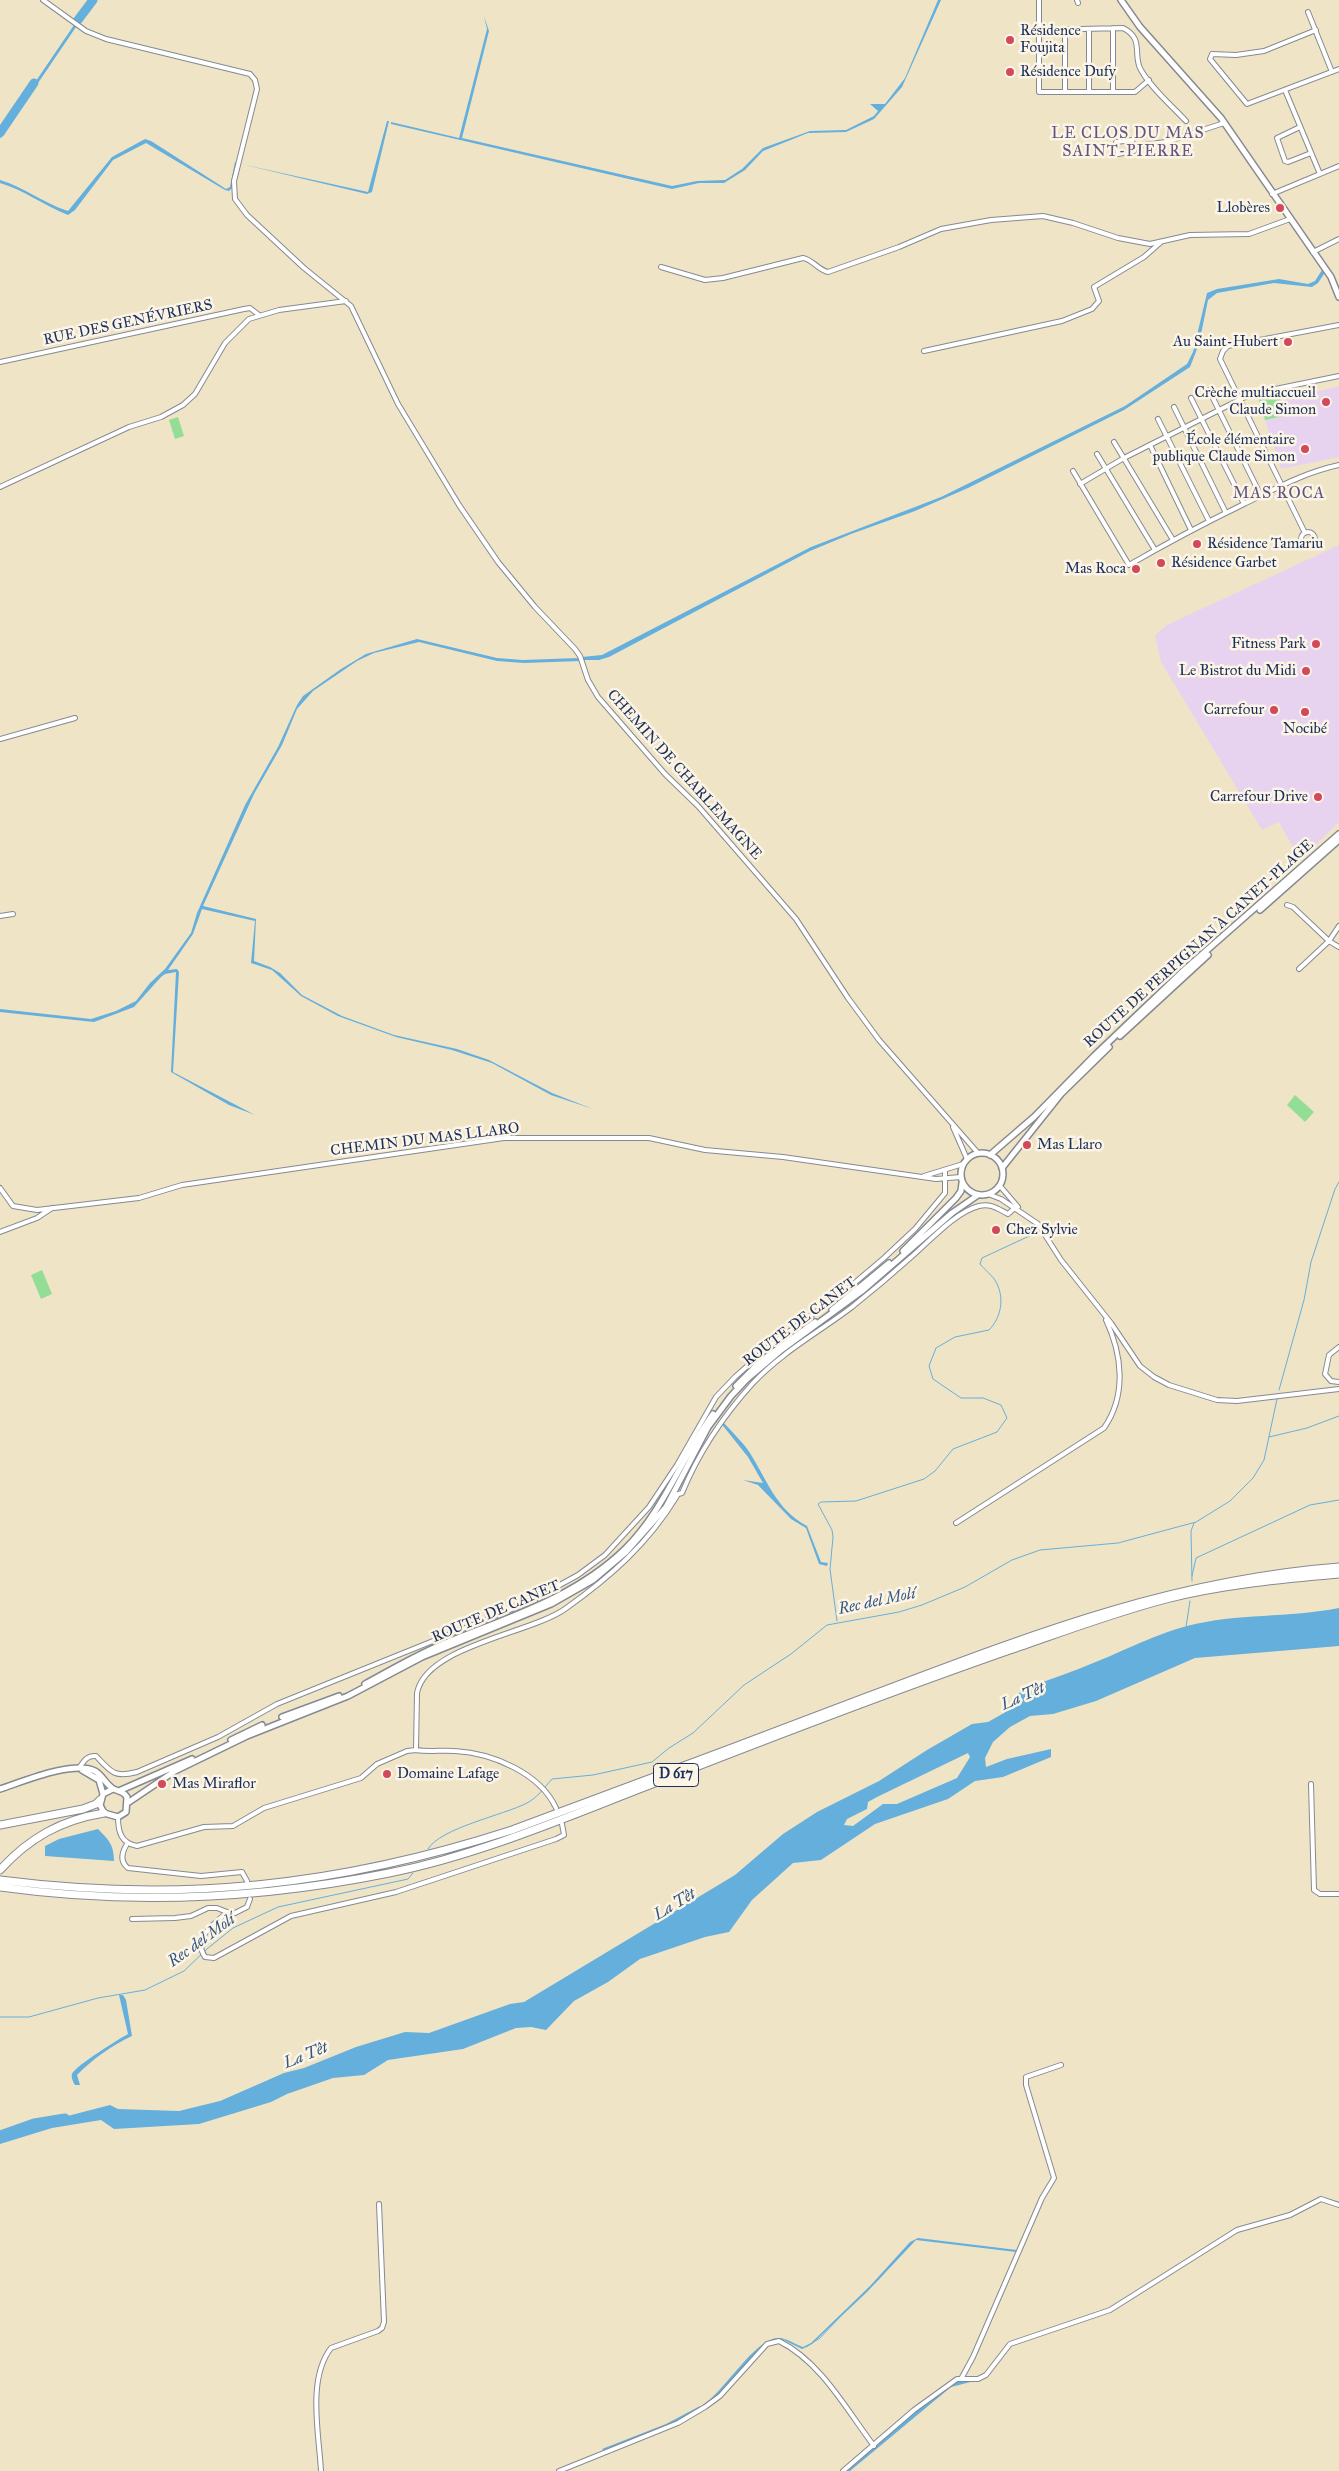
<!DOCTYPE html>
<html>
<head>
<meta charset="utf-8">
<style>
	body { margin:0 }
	canvas { display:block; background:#efe4c6 }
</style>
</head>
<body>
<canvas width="1339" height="2471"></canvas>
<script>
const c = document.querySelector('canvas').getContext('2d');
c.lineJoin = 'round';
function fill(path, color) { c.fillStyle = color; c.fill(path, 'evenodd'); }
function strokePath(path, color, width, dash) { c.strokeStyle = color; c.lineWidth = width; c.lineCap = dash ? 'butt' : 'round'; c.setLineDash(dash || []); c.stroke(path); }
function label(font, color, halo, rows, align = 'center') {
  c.font = font + ' "IM FELL Great Primer",serif'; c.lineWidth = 5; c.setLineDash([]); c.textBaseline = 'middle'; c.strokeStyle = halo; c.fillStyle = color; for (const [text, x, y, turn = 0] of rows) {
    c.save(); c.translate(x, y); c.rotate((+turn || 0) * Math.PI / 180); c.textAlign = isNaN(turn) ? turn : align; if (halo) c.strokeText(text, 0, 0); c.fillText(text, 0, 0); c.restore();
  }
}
fill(new Path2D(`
	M 1339,386 L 1339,457 L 1281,469 L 1265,420 L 1284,416 L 1281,401 Z
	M 1339,545 L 1339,822 L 1300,860 L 1279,822 L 1262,830 L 1161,662 L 1155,635 L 1167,625 Z`), '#e7d2ef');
fill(new Path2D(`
	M 1279,393 L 1284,416 L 1265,420 L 1258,397 Z
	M 178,417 L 184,436 L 175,439 L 169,420 Z
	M 1295,1095 L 1314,1112 L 1305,1122 L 1287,1105 Z
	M 42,1270 L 52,1294 L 41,1299 L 31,1275 Z`), '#94dd97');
fill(new Path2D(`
	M 938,0 L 941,0 L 902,87 L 874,119 L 846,132 L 808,133 L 763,151 L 745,170 L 724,183 L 699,183 L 672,189 L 391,124 L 391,122 L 459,138 L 487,29 L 484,16 L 489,31 L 462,138 L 672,186 L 697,181 L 725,180 L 742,169 L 763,148 L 810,131 L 846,130 L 874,116 L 878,111 L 870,104 L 885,104 L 905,78 Z
	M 74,25 L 76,27 L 0,139 L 2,131 Z
	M 387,121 L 389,121 L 372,192 L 367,194 L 241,164 L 368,192 Z
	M 145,139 L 151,141 L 226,189 L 230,187 L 235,162 L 237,162 L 232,188 L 229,191 L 225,190 L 146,143 L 113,160 L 75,210 L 68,215 C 43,205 24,190 0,183 L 0,180 C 24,187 43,203 68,211 L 112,157 Z
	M 1322,270 L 1324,274 L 1318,283 L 1312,287 L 1274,283 L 1217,293 L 1208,300 L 1199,344 L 1190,367 L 1124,410 L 968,488 L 915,511 L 851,534 L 810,551 L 609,657 L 599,660 L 583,660 L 582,657 L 602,655 L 811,547 L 941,497 L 1125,406 L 1187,364 L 1193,352 L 1207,293 L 1217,289 L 1279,279 L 1308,284 L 1315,281 Z
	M 417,639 L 497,658 L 523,660 L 579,658 L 580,661 L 524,663 L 497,661 L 419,642 L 374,653 L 357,661 L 313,691 L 297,709 L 282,745 L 254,794 L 203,906 L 256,919 L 254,961 L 270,967 L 280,973 L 302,995 L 342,1016 L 394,1035 L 457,1049 L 489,1060 L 552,1093 L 593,1109 L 551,1095 L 492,1063 L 452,1050 L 396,1037 L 338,1016 L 301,996 L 272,970 L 251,963 L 255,921 L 202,909 L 193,934 L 168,970 L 177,969 L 179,972 L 173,1072 L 255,1115 L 229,1105 L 171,1072 L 176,972 L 165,974 L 161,977 L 134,1007 L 94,1022 L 0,1012 L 0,1009 L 91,1019 L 116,1011 L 136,1001 L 150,983 L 165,969 L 191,933 L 197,913 L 245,805 L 278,747 L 297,705 L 303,696 L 341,669 L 366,654 Z
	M 721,1420 C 731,1431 742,1441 750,1453 C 768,1482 776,1509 807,1526 L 821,1562 L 828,1563 L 827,1566 L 819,1564 L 806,1528 L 791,1519 L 758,1485 L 743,1480 L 763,1483 L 748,1457 L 720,1422 Z
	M 1339,1608 L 1339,1646 L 1195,1658 L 1096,1701 L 1053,1714 L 1030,1716 L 1010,1727 L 993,1742 L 985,1758 L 986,1767 L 1007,1759 L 1051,1749 L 1051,1757 L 1003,1777 L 975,1781 L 948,1799 L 875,1824 L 821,1860 L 793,1863 L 752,1900 L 729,1932 L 705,1937 L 640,1959 L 608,1982 L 574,2001 L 546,2030 L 531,2027 L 516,2028 L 463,2049 L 388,2060 L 364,2075 L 333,2078 L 287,2094 L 271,2102 L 199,2124 L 114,2129 L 101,2120 L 52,2128 L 0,2144 L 0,2139 L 56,2119 L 110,2105 L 118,2109 L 179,2111 L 220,2101 L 284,2073 L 304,2068 L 356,2047 L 405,2032 L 429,2033 L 510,2004 L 524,2002 L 735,1875 L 783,1834 L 817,1812 L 879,1781 L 927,1750 L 972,1724 L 988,1722 L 1004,1713 L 1019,1693 L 1026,1688 C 1050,1679 1075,1671 1098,1661 C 1128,1649 1156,1634 1187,1626 C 1237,1613 1289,1618 1339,1608 ZM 968,1753 L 970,1757 L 957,1778 L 897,1804 L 883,1804 L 853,1826 L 844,1825 L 847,1819 L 867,1809 L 868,1802 L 877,1797 Z
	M 98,1829 C 109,1840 114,1845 114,1861 L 45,1856 L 45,1846 L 59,1839 Z
	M 119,1995 L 123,1995 L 126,2000 L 132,2036 C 111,2046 94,2058 77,2075 L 80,2085 L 75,2085 C 73,2082 71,2077 72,2074 C 75,2066 119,2039 128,2034 Z
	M 918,2238 L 1017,2250 L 1016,2252 L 916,2240 L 867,2292 L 812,2344 L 802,2349 L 784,2340 L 778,2339 L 767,2342 L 724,2389 L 702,2408 L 701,2406 C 724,2393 755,2337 779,2338 C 787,2338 796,2345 803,2347 L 811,2343 L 870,2286 L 910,2242 Z
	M 1000,2359 L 986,2378 L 951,2387 L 850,2471 L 845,2471 L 927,2401 L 955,2382 L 983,2378 Z
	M 700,2406 L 699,2409 L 678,2421 L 605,2451 L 602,2449 L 666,2424 Z`), '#65afdd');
strokePath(new Path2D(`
	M 1279,1390 L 1304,1300 L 1311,1262 L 1335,1189 L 1339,1182
	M 1269,1437 L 1307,1428 L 1339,1416
	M 1192,1576 L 1196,1558 L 1310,1505 L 1339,1500
	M 1192,1581 L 1191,1531 L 1194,1523
	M 837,1621 L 830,1569 L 833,1537 L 832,1530 L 818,1504 L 821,1502 L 856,1501 L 924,1479 L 935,1471 L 953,1449 L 997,1432 L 1007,1418 L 1001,1405 L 983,1398 L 961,1398 L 933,1379 L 929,1366 L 936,1348 L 955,1337 L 989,1330 C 1001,1318 1005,1298 996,1282 C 993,1276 985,1270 980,1264 L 982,1258 L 1038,1232
	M 1186,1627 L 1190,1601
	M 428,1849 C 440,1828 504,1815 527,1803 C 538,1797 544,1788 552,1779 L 593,1775 L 652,1762 L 669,1748 L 693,1733 L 744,1685 L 791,1654 L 827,1625 L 899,1612 L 922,1605 L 965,1587 L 1012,1560 L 1040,1550 L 1118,1543 L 1196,1522 L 1230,1501 L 1253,1478 L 1264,1460 L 1277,1399
	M 0,2017 L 29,2017 L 98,1998 L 145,1990 L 184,1971 L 207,1949 L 233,1928 L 278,1907 L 408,1879 L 413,1873
	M 875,2283 L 898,2258
	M 806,2347 L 820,2338 L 840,2317
	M 754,2354 L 770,2341`), '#65afdd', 1);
strokePath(new Path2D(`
	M 78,20 L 93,0
	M 0,133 L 34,83
	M 0,2135 L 34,2123 L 65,2118`), '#65afdd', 9);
const street = new Path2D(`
	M 43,0 L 86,31 L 106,39 L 250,74 L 255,80 L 257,89 L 234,181 L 235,199 L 247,215 L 304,268 L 351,306 L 398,404 L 459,505 L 498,562 L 535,607 L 575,649 L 580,656 L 588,680 L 598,697 L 665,774 L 698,806 L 796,919 L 848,998 L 879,1040 L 978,1153
	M 1039,0 L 1039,92 L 1135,92 L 1149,80
	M 1077,0 L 1078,3
	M 1308,12 L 1332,72
	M 1113,28 L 1113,92
	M 1065,29 L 1065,92
	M 1039,30 L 1123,28 C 1145,39 1132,55 1141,70 C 1151,88 1171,105 1186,121
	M 1316,30 L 1264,51 L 1236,55 L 1212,54 L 1210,59 L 1247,104 L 1339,69
	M 1285,90 L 1320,174
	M 1089,92 L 1089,29
	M 1300,127 L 1277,138 L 1285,161 L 1288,162 L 1311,153
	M 1132,140 L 1134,151 L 1118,154 L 1116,142 Z
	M 1133,146 L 1166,142 L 1224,123
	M 1272,194 L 1339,166
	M 1313,252 L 1339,239
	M 661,267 L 705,280 L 723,278 L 803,258 C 812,259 818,270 828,272 L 899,247 L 941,229 L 991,220 L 1043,216 L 1073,223 L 1118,238 L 1150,244 L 1190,235 L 1249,234 L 1290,219
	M 924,351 L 1062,321 L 1092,309 L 1099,301 L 1094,287 L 1144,257 L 1161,242
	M 0,362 L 244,309 L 250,308 L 259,315
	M 1209,390 L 1261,496
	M 1191,398 L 1244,504
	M 1174,407 L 1226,513
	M 1158,419 L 1209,521
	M 1114,442 L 1173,540
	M 1150,445 L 1191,530
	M 1097,454 L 1155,550
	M 1073,471 L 1129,565 C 1167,543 1205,523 1244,504 C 1277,488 1303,473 1339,465
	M 1080,484 L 1124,458 L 1251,394 L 1339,376
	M 0,487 L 129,427 L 161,417 L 183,405 L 195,394 L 225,343 L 249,319 L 279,310 L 346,301
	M1301 539a7 7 0 1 1 14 0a7 7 0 1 1-14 0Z
	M 1305,533 L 1220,359 L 1223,351 L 1228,346 L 1339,325
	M 0,739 L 75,718
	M 1287,905 L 1293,907 L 1329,941 L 1339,947
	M 0,916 L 13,914
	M 1299,969 L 1329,941 L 1339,926
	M 953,1127 L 967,1159
	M 924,1176 L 963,1164
	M 1000,1186 L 1018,1207
	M 0,1188 L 13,1206 L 37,1210 L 139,1198 L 182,1185 L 504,1138 L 649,1138 L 705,1150 L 783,1157 L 936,1179 L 961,1177
	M 988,1194 L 1001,1199 L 1038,1224 L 1061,1260 L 1111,1323 L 1140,1366 L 1154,1377 L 1169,1385 L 1217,1400 L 1237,1401 L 1339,1389
	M 0,1232 L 37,1218 L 52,1208
	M 1339,1347 L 1329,1355 L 1325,1374 L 1331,1381 L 1339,1382
	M 675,1495 L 682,1493 C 698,1454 724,1415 753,1383 C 782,1352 819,1332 852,1307 C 872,1291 891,1275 910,1258 C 929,1242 955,1212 979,1206 C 991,1203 998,1209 1008,1214 L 1017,1206
	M 956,1523 L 1104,1428 C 1127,1395 1122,1354 1106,1320
	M 416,1750 C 429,1752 442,1750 455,1751 C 492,1753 540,1773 556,1808
	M 79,1768 C 84,1761 87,1755 96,1756 C 111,1772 114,1778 137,1772 L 218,1737 L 277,1704 L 527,1603 L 578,1575 L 605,1555 L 649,1507 L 677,1465 L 716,1397 L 735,1377 L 772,1344 L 845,1291 L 884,1258 L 915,1229 L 945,1193 L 945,1170
	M 1311,1784 L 1314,1890 L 1320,1894 L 1339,1894
	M 118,1817 C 118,1832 121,1843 137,1846 L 204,1827 L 233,1826 L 264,1808 L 361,1778 L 377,1764 L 407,1751 L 416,1750 L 417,1693 C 426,1646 529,1634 565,1609 C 610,1577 648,1544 677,1496
	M 127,1844 C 122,1852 119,1861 128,1868 L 201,1876 L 242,1872 L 247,1881
	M 250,1899 L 247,1907 L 235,1913 L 227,1912 C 213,1926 192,1937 205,1957 L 214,1958 L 291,1916 L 396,1892 L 556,1839 L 564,1835 L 562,1824
	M 132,1919 L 175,1918 L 191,1916 L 208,1908 L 217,1908 L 227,1912
	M 961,2379 L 973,2357 L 1042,2198 L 1054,2178 L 1026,2085 L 1026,2077 L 1061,2065
	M 321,2471 C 319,2434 307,2379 331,2348 L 378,2331 L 382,2328 L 384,2322 L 379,2204
	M 559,2471 L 678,2423 L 705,2407 L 720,2396 L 767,2344 L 779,2341 C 821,2362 846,2409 874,2446
	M 843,2471 L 914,2410 L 957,2379 L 978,2379 L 986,2375 L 1010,2344 L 1110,2310 L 1237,2230 L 1290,2215 L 1321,2199 L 1339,2205`);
const secondary = new Path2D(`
	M 1121,0 L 1140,27 L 1221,118 L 1331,277 L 1339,297
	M 1260,910 L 1339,840
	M 1120,1036 L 1208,955
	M961 1174a21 21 0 1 1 42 0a21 21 0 1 1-42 0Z
	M 990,1155 L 1034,1117 L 1094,1056 L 1181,973 L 1339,834
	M 1002,1168 L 1061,1094 L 1109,1047
	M 903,1251 L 956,1198 L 961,1191 L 962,1183
	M 832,1310 L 889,1263
	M 736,1386 L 761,1361 L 815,1322
	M 365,1684 C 391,1670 416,1655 443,1644 C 506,1618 573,1599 624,1550 C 664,1511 681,1458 713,1414
	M 282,1717 L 339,1696
	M 231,1740 L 262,1725
	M 82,1770 L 99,1780 L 103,1794
	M 0,1789 C 22,1782 73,1760 95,1771 C 102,1775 105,1783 112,1788 C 118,1792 123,1790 127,1797 L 126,1812 L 118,1817 L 104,1813 L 100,1805 L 103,1794 L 113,1789
	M 121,1790 L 192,1759
	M 129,1802 L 175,1771 L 247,1736 L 348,1696 L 422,1657 L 551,1604 L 593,1580 L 626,1552 L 666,1507 L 708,1427 L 731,1396 L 747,1379 L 780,1351 L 862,1291 L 952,1213 L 978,1195`);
const highway = new Path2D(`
	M 0,1825 L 83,1809 L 96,1804 L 100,1800
	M 0,1870 C 29,1838 61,1820 104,1813
	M 0,1880 C 181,1903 339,1886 512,1830 C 632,1786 750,1741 869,1696 C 1026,1637 1169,1580 1339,1567
	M 0,1887 C 129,1905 261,1899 389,1873 C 483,1854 571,1815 660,1781 C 775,1736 890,1692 1007,1651 C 1060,1633 1112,1613 1166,1599 C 1222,1585 1281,1579 1339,1574`);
strokePath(street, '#858a92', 6);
strokePath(secondary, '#858a92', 8);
strokePath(highway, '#858a92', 9);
strokePath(street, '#fff', 4);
strokePath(secondary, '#fff', 5);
strokePath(highway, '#fff', 7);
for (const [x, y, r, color] of [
	[1010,40,5,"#d1495b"],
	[1010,72,5,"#d1495b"],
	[1280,208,5,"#d1495b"],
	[1288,342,5,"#d1495b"],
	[1326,402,5,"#d1495b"],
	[1305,449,5,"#d1495b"],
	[1197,544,5,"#d1495b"],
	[1161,563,5,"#d1495b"],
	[1136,569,5,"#d1495b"],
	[1316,644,5,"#d1495b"],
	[1306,671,5,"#d1495b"],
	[1274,710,5,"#d1495b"],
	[1305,712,5,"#d1495b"],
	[1318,797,5,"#d1495b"],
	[1027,1145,5,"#d1495b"],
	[996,1230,5,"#d1495b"],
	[387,1774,5,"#d1495b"],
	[162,1784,5,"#d1495b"]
]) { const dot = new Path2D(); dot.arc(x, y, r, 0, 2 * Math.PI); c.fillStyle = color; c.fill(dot); strokePath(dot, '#fcf5e5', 2); }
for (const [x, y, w] of [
	[676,1775,45]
]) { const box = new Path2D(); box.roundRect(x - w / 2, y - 11.5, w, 23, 4); c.fillStyle = '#fcf5e5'; c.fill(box); strokePath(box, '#1b2f5e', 1); }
label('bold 14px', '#1b2f5e', null, [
	["D 617",676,1775]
]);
label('15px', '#1b2f5e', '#fcf5e5', [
	["Résidence",1020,31,"left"],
	["Foujita",1020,48,"left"],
	["Résidence Dufy",1020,72,"left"],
	["Llobères",1270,208],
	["Au Saint-Hubert",1278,342],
	["Crèche multiaccueil",1316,393],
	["Claude Simon",1316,410],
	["École élémentaire",1295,440],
	["publique Claude Simon",1295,457],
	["Résidence Tamariu",1207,544,"left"],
	["Résidence Garbet",1171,563,"left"],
	["Mas Roca",1126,569],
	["Fitness Park",1306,644],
	["Le Bistrot du Midi",1296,671],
	["Carrefour",1264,710],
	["Nocibé",1305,729,"center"],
	["Carrefour Drive",1308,797],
	["Mas Llaro",1037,1145,"left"],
	["Chez Sylvie",1006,1230,"left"],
	["Domaine Lafage",397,1774,"left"],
	["Mas Miraflor",172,1784,"left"]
], 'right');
label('15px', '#1b2f5e', '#fcf5e5', [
	["RUE DES GENÉVRIERS",128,323,-12],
	["CHEMIN DE CHARLEMAGNE",684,775,48],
	["ROUTE DE PERPIGNAN À CANET-PLAGE",1199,944,-42],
	["CHEMIN DU MAS LLARO",425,1140,-7],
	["ROUTE DE CANET",800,1322,-37],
	["ROUTE DE CANET",496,1612,-23]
]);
c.letterSpacing = '1px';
label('16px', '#605582', '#fcf5e5', [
	["LE CLOS DU MAS",1128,134],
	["SAINT-PIERRE",1128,152],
	["MAS ROCA",1279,494]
]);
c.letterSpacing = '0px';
label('italic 16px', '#315584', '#fcf5e5', [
	["Rec del Molí",877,1602,-12],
	["La Têt",1023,1697,-24],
	["La Têt",675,1905,-31],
	["Rec del Molí",202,1941,-36],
	["La Têt",306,2056,-22]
]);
</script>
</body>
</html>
